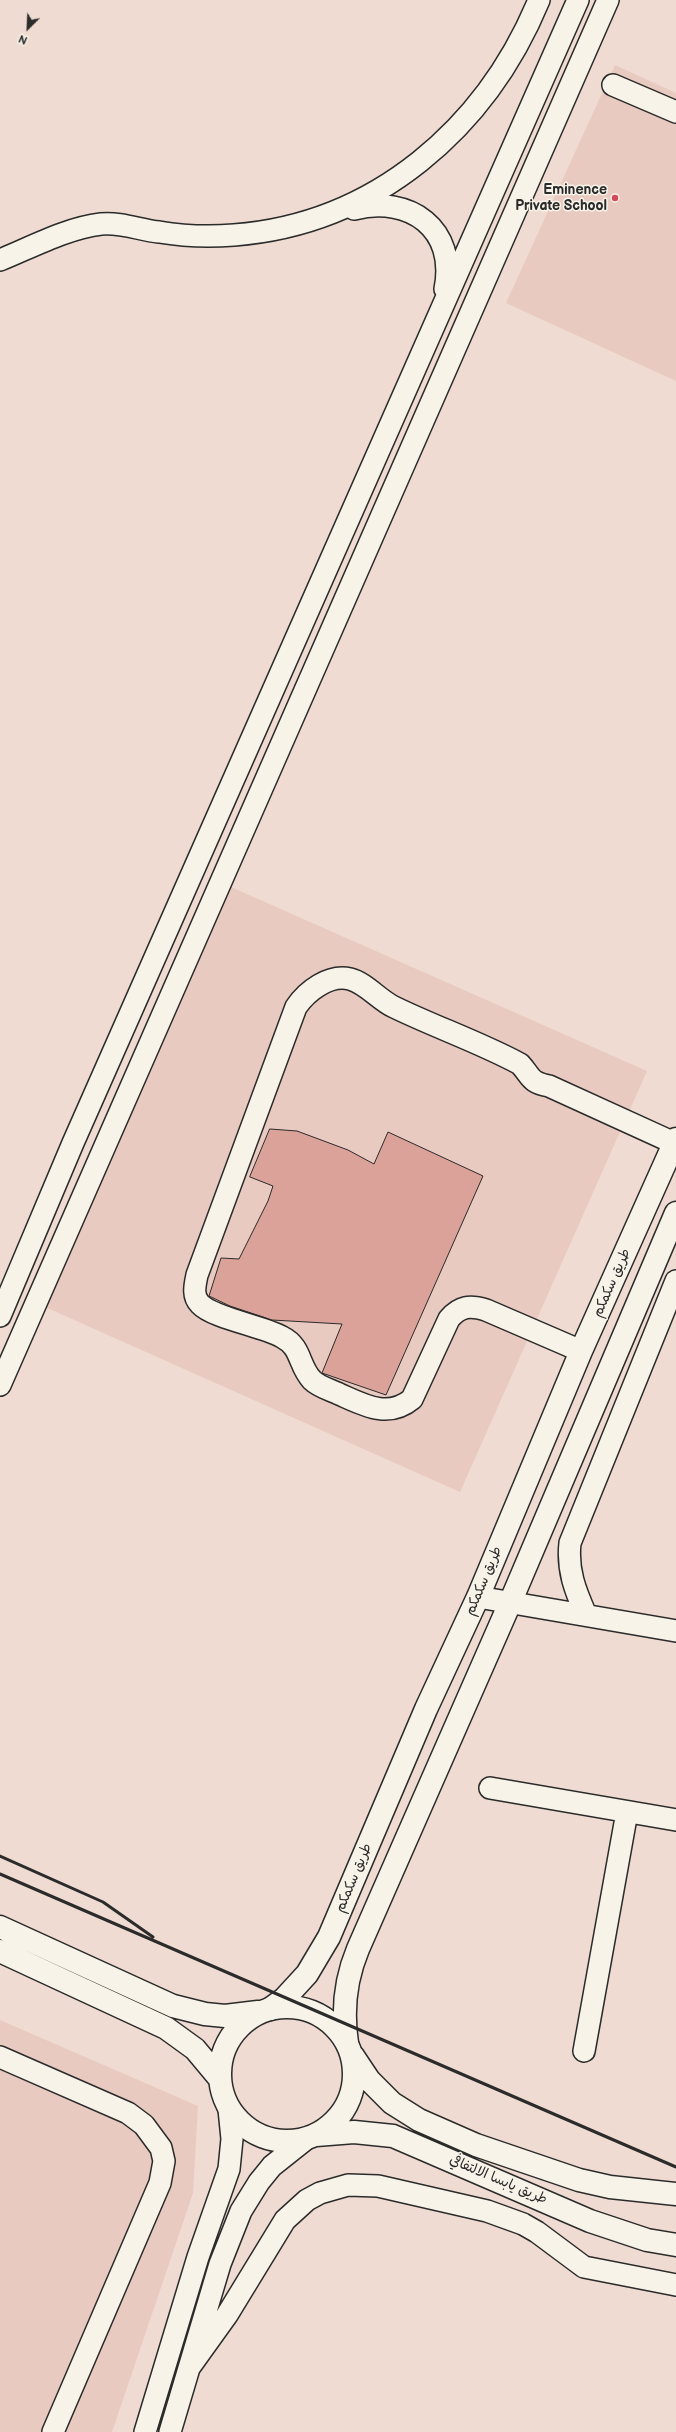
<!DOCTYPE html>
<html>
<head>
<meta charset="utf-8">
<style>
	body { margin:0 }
	#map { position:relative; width:676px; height:2432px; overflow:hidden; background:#efdbd1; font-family:"Balsamiq Sans",sans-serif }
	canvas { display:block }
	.north { position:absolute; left:8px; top:8px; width:40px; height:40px; -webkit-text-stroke:3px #f7f3e8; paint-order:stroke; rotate:204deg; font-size:11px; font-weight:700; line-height:16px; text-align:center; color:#2b2b2b }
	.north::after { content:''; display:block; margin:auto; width:14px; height:18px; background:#2b2b2b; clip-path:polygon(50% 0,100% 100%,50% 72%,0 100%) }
</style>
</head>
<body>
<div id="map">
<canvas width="676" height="2432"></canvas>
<div class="north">N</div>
</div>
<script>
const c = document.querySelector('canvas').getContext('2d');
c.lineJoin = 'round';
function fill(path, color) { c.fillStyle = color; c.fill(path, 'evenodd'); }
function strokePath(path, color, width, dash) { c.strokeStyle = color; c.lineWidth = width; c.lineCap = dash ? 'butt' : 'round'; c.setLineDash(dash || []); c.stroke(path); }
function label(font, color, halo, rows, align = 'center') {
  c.font = font + ' "Balsamiq Sans","Playpen Sans Arabic",sans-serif'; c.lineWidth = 3; c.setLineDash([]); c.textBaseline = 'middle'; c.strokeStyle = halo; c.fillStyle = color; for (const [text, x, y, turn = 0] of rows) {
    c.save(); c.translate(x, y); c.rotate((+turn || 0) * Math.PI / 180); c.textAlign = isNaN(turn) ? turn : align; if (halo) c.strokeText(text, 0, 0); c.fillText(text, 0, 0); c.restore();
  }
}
fill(new Path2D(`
	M 615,65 L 676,93 L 676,381 L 506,303 Z
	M 231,887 L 647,1071 L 460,1492 L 45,1307 Z
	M 0,2020 L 198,2106 L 193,2193 L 112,2432 L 0,2432 Z`), '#e9cac0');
const building = new Path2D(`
	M 270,1129 L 297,1131 L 348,1150 L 374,1164 L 388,1132 L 483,1176 L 386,1395 L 322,1373 L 342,1324 L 272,1320 L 230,1306 L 209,1296 L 221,1258 L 239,1259 L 268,1201 L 273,1186 L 250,1177 Z`);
fill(building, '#dba29a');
strokePath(building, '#2b2b2b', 1);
const minor = new Path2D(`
	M 613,85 L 676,112
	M 354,209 C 410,195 457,229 445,289
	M 0,260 C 32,247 67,228 101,224 C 121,222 140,230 159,232 C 183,236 209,237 234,235 C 376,224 486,128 539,0
	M 0,1316 L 73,1143 L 578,0
	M 581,1351 L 486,1310 C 470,1305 460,1306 449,1319 L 412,1399 C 388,1419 364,1405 339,1394 C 331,1390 319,1387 312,1380 C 298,1365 302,1347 282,1337 C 262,1326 213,1318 200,1304 C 192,1296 195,1285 197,1275 L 296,1007 C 307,991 329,974 350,979 C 366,983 379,1000 394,1007 C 435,1027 479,1042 520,1064 C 532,1077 529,1082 549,1086 L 674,1143
	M 0,1385 L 608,0
	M 478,1597 L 676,1631
	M 586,1615 C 575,1590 567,1570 570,1543 L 676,1281
	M 490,1788 L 676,1820
	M 584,2051 L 627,1812
	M 0,2057 L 128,2113 L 144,2125 L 161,2148 L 164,2161 L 160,2183 L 53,2432
	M 189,2368 L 227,2315 L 285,2220 L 307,2200 L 320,2193 L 348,2185 L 378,2186 L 487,2211 L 523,2224 L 537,2232 L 584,2267 L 676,2285
	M 145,2432 L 198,2257 L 229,2169 L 232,2139 L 229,2109
	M 170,2432 L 220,2264 L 241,2211 L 259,2182 L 272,2166 L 306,2139`);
const major = new Path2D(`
	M 270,2009 L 284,1999 L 307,1974 L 329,1937 L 426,1709 L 478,1597 L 581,1351 L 676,1139
	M 347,2043 C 342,2010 345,1980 358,1949 L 510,1603 L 676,1213`);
const highway = new Path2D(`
	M 0,1927 L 173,2006 L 205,2014 L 225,2016 L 258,2012
	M 0,1951 L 166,2028 L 195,2049 L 220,2079
	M220 2074a67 67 0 1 1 134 0a67 67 0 1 1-134 0Z
	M 353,2056 L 369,2080 L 392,2103 L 419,2120 L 476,2145 L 579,2180 L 610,2187 L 676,2194
	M 316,2135 L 354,2132 L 393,2136 L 590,2221 L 647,2240 L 676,2245`);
strokePath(minor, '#2b2b2b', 24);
strokePath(major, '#2b2b2b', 25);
strokePath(highway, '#2b2b2b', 25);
strokePath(minor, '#f7f3e8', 21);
strokePath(major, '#f7f3e8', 22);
strokePath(highway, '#f7f3e8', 22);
strokePath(new Path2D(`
	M 0,1856 L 103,1902 L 153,1937
	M 0,1874 L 676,2167`), '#2b2b2b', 3);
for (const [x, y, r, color] of [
	[615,198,4,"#d1495b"]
]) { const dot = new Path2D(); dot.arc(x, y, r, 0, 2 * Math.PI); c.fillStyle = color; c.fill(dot); strokePath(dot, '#f7f3e8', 1.5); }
label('bold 14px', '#2b2b2b', '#f7f3e8', [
	["Eminence",607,190],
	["Private School",607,206]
], 'right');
label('14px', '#2b2b2b', '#f7f3e8', [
	["طريق سكمكم",612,1283,-66],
	["طريق سكمكم",484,1581,-67],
	["طريق سكمكم",354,1878,-67],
	["طريق يابسا الالتفافي",498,2180,23]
]);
</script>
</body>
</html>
